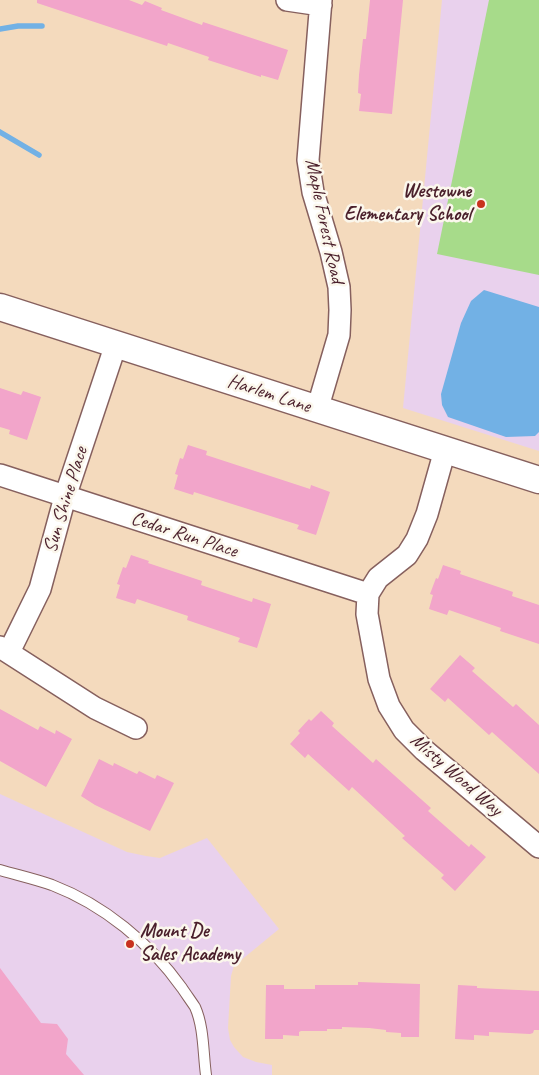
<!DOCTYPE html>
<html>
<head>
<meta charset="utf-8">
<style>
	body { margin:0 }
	canvas { display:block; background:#f4dabd }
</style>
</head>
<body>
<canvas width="539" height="1075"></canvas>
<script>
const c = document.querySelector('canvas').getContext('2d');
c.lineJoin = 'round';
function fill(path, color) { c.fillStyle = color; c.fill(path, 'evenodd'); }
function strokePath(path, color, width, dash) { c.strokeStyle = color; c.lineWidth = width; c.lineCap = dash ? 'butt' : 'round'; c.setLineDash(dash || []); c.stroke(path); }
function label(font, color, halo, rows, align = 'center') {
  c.font = font + ' Caveat,sans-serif'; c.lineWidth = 5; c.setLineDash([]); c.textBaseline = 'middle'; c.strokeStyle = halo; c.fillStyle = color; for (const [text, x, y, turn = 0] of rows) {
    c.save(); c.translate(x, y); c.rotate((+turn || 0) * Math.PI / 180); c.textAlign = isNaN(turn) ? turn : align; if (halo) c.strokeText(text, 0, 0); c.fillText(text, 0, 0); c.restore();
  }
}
fill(new Path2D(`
	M 442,0 L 539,0 L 539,451 L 403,408 Z
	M 0,794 L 127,852 L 146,856 L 160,858 L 207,838 L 279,929 L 234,966 L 231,976 L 228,1028 L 230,1040 L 234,1047 L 243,1057 L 256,1062 L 272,1065 L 272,1075 L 0,1075 Z`), '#e9d1ed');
fill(new Path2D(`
	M 489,0 L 539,0 L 539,275 L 437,254 Z`), '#a7db8a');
fill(new Path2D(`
	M 484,290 L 539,307 L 539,432 L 535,436 L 506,437 L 448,417 L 442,405 L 441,394 L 461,323 L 471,301 Z`), '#72b1e5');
strokePath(new Path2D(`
	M 0,29 L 18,26 L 42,26
	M 0,132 L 39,155`), '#72b1e5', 5.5);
fill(new Path2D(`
	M 37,0 L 129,0 L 142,5 L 145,1 L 162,8 L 161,10 L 202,25 L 203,22 L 288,50 L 278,80 L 261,75 L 261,77 L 208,60 L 209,57 L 168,43 L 167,46 L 37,3 Z
	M 370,0 L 403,0 L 392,114 L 359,111 L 361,94 L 358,93 L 359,75 L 363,39 L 366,39 Z
	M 0,388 L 21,395 L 23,391 L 41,397 L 27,440 L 9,434 L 10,430 L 0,427 Z
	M 188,445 L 207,451 L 206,455 L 310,489 L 311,485 L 330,492 L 316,535 L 297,529 L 299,525 L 194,492 L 193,495 L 174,489 L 178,475 L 175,474 L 180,458 L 183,459 Z
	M 131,555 L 149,561 L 148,563 L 202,581 L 201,585 L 252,602 L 253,598 L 271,604 L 257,648 L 238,642 L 240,638 L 187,620 L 188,616 L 137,599 L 135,604 L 116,598 L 120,585 L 117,584 L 123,567 L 126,568 Z
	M 443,565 L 461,571 L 460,574 L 513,592 L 512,596 L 539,605 L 539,644 L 500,631 L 501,628 L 449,610 L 447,615 L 429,609 L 433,595 L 430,594 L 436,578 L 438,579 Z
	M 460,655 L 475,668 L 472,671 L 513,707 L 516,704 L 539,725 L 539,774 L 492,732 L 489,735 L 448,698 L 445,702 L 430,689 Z
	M 0,709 L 38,730 L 40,726 L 55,734 L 56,730 L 72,739 L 46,787 L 0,761 Z
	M 321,711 L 334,723 L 332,726 L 373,763 L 376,759 L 431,808 L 428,811 L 453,833 L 469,847 L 471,844 L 486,857 L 455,891 L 441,878 L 444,875 L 402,838 L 405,836 L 352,787 L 349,791 L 308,754 L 305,758 L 290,744 L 300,733 L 298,731 L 309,719 L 311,721 Z
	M 99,759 L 113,766 L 114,763 L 137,774 L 139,771 L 155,779 L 157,775 L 174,783 L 150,831 L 95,805 L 81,796 Z
	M 0,968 L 41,1023 L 57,1024 L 68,1039 L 66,1054 L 84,1075 L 0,1075 Z
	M 358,982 L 420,984 L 419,1037 L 401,1037 L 401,1033 L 386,1032 L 386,1030 L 369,1028 L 342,1027 L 342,1029 L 327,1029 L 327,1031 L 301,1031 L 299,1032 L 299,1036 L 283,1035 L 283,1039 L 265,1039 L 266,985 L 284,985 L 284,989 L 315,989 L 315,985 L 358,985 Z
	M 458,985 L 477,986 L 477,988 L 539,991 L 539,1030 L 534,1030 L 533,1033 L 530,1034 L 489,1032 L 489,1036 L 474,1035 L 474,1040 L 455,1039 Z`), '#f2a5ca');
const service = new Path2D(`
	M 0,870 C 17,875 35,879 52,885 C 104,905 150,943 182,988 C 186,994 191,1001 195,1007 C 204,1027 203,1053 206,1075`);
const minor = new Path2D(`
	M 287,0 L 321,5
	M 317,410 L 339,335 L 340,310 L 339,287 L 331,252 L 313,192 L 308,160 L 321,0
	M 445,450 L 427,514 L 417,539 L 407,555 L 378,578 L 368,594 L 367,614 L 379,679 L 389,706 L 404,730 L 424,750 L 539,847
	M 0,475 L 368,594
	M 0,647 L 95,708 L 136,728
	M 9,652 L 40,589 L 65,497 L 116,344`);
const tertiary = new Path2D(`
	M 0,307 L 539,480`);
strokePath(service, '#86605e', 12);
strokePath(minor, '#86605e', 24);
strokePath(tertiary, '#86605e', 29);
strokePath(service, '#fff', 10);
strokePath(minor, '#fff', 21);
strokePath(tertiary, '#fff', 26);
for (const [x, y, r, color] of [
	[481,204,5,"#c8321e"],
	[130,944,5,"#c8321e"]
]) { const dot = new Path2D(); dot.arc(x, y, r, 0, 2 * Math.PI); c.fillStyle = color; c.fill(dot); strokePath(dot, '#fbf7ec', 2); }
label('bold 20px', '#4a1f2b', '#fbf7ec', [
	["Westowne",471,192],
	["Elementary School",471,215],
	["Mount De",140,932,"left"],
	["Sales Academy",140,955,"left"]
], 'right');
label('20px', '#4a1f2b', '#fbf7ec', [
	["Maple Forest Road",324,221,78],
	["Harlem Lane",269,394,18],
	["Sun Shine Place",66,500,-73],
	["Cedar Run Place",184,535,18],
	["Misty Wood Way",456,775,41]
]);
</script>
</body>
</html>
